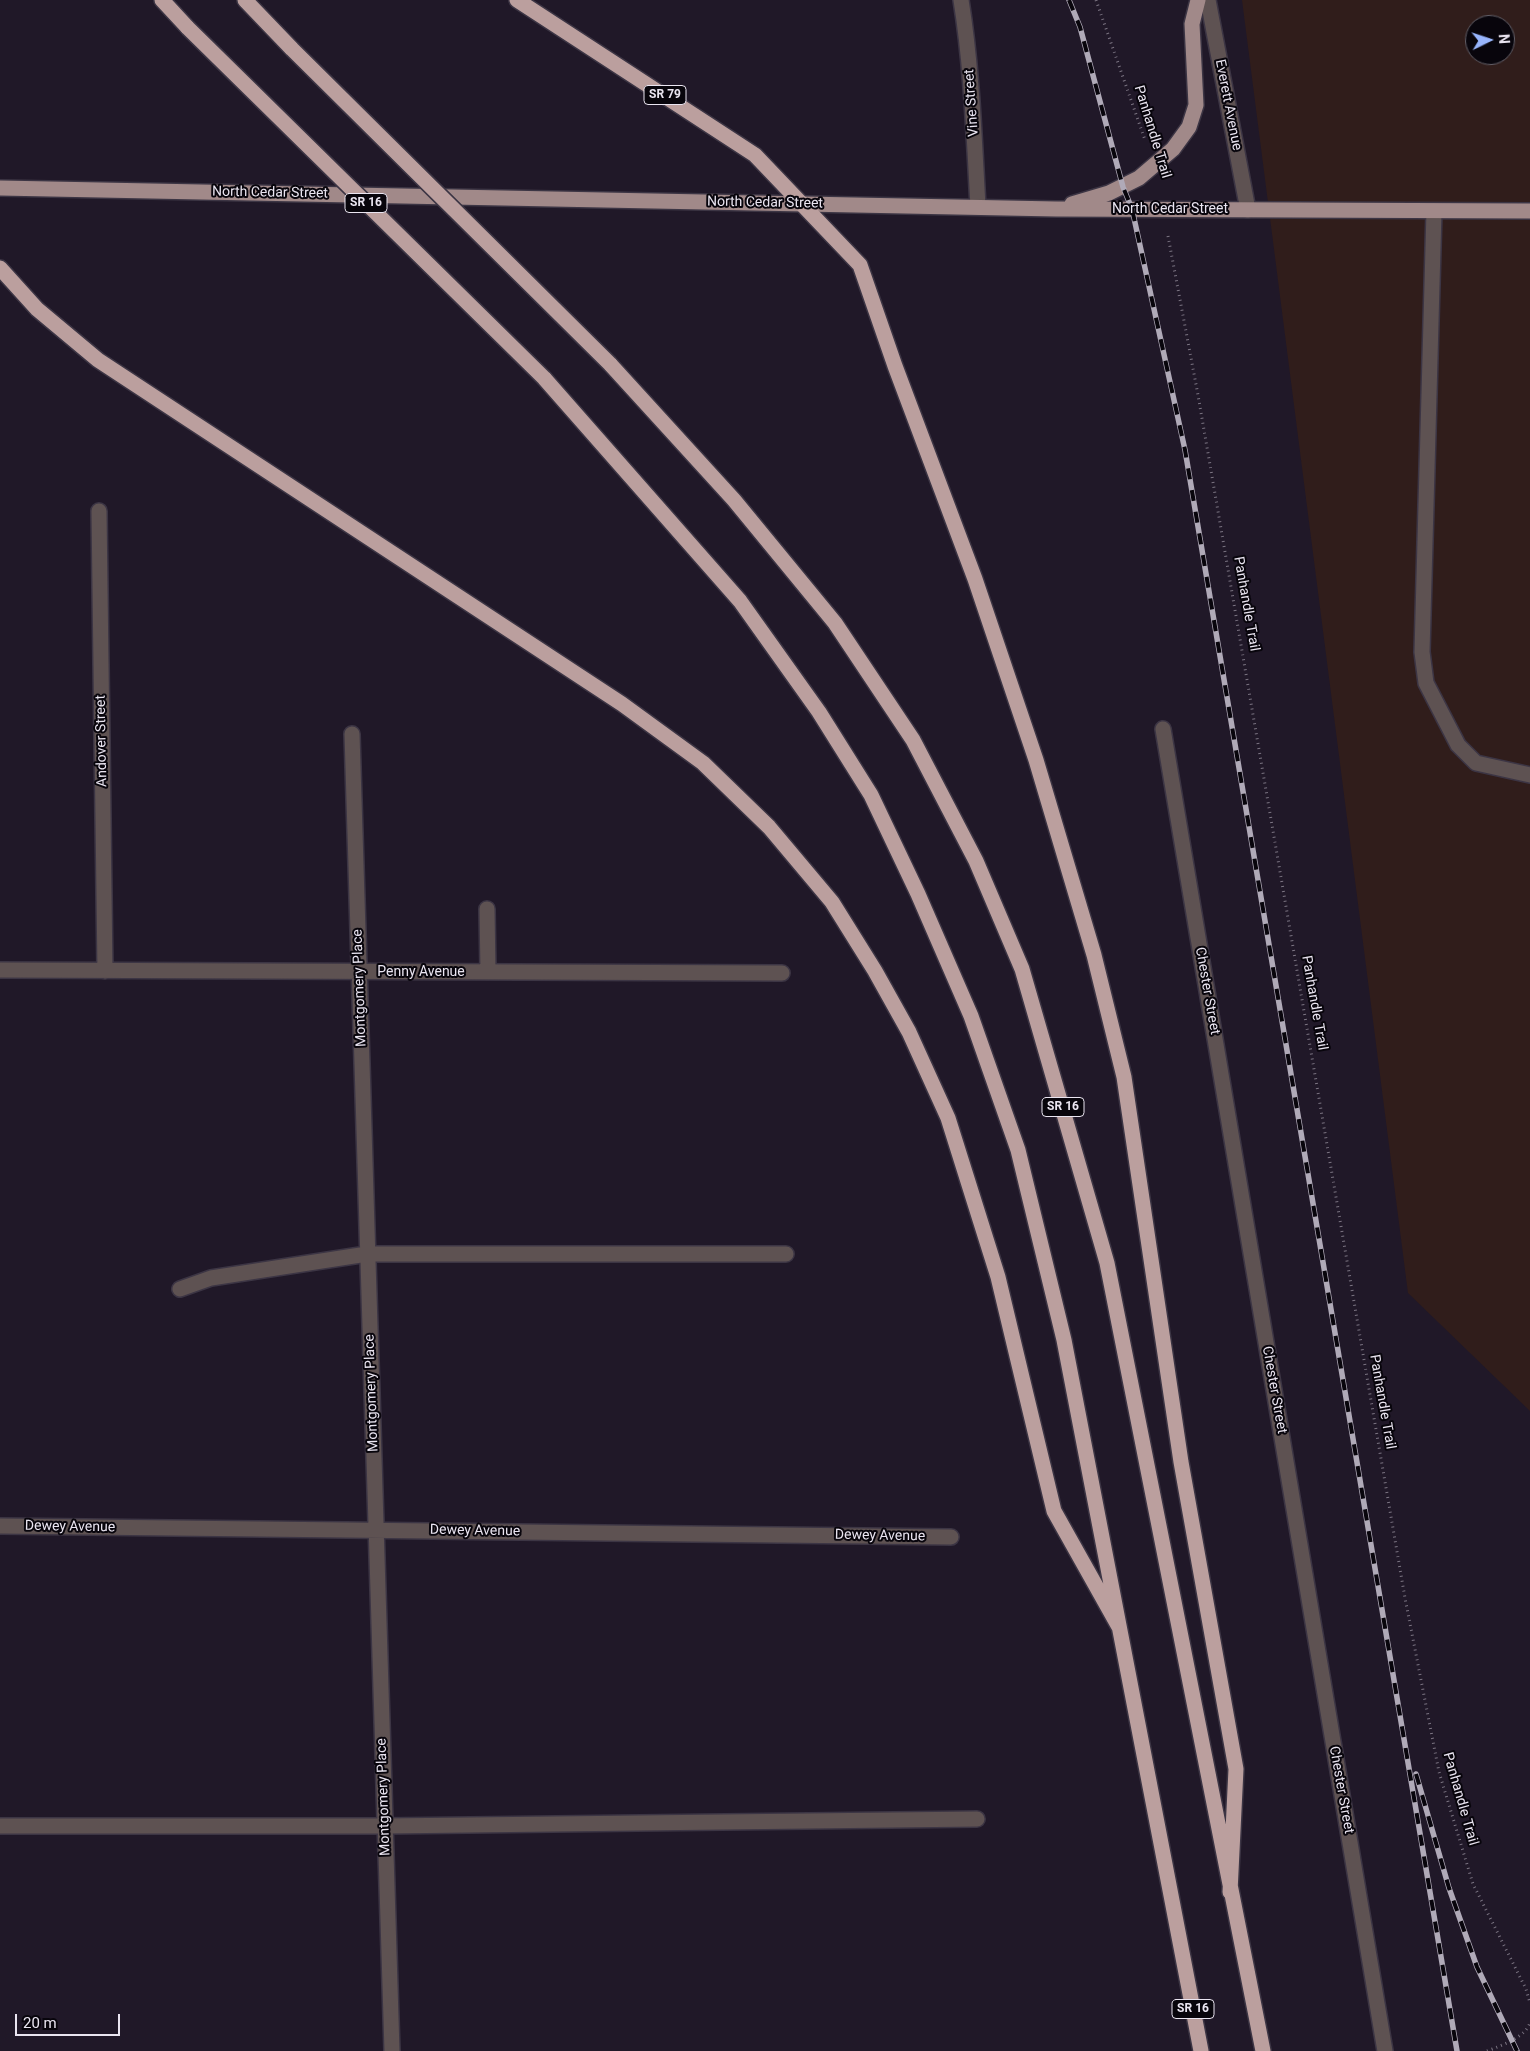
<!DOCTYPE html>
<html>
<head>
<meta charset="utf-8">
<style>
	body { margin:0 }
	#map { position:relative; width:1530px; height:2051px; overflow:hidden; background:#201828; font-family:Roboto,sans-serif }
	canvas { display:block }
	.north { position:absolute; left:1465px; top:15px; width:50px; height:50px; box-sizing:border-box; background:#08050c; border:1px solid #625f68; border-radius:50%; rotate:86deg; font-size:14px; font-weight:700; line-height:20px; text-align:center; color:#eae5f1 }
	.north::after { content:''; display:block; margin:auto; width:18px; height:22px; background:#98b5fd; clip-path:polygon(50% 0,100% 100%,50% 72%,0 100%) }
	.scale { position:absolute; left:15px; top:2014px; width:105px; height:22px; box-sizing:border-box; border:2px solid #eae5f1; border-top:0; padding-left:6px; font-size:15px; line-height:18px; white-space:nowrap; color:#eae5f1; -webkit-text-stroke:4px #08050c; paint-order:stroke }
</style>
</head>
<body>
<div id="map">
<canvas width="1530" height="2051"></canvas>
<div class="north">N</div>
<div class="scale">20 m</div>
</div>
<script>
const c = document.querySelector('canvas').getContext('2d');
c.lineJoin = 'round';
function fill(path, color) { c.fillStyle = color; c.fill(path, 'evenodd'); }
function strokePath(path, color, width, dash) { c.strokeStyle = color; c.lineWidth = width; c.lineCap = dash ? 'butt' : 'round'; c.setLineDash(dash || []); c.stroke(path); }
function label(font, color, halo, rows, align = 'center') {
  c.font = font + ' Roboto,sans-serif'; c.lineWidth = 4; c.setLineDash([]); c.textBaseline = 'middle'; c.strokeStyle = halo; c.fillStyle = color; for (const [text, x, y, turn = 0] of rows) {
    c.save(); c.translate(x, y); c.rotate((+turn || 0) * Math.PI / 180); c.textAlign = isNaN(turn) ? turn : align; if (halo) c.strokeText(text, 0, 0); c.fillText(text, 0, 0); c.restore();
  }
}
fill(new Path2D(`
	M 1242,0 L 1530,0 L 1530,1411 L 1408,1293 ZM 1475,25 L 1505,25 L 1505,55 L 1475,55 Z`), '#301d1b');
const minor = new Path2D(`
	M 961,0 C 972,68 974,138 978,206
	M 1208,0 L 1248,210
	M 1434,211 L 1422,652 L 1426,683 L 1458,745 L 1476,763 L 1530,775
	M 99,511 L 105,971
	M 1163,729 L 1385,2051
	M 352,734 L 392,2051
	M 487,909 L 488,972
	M 0,970 L 782,973
	M 180,1289 L 211,1278 L 367,1254 L 786,1254
	M 0,1526 L 951,1537
	M 0,1826 L 385,1826 L 977,1819`);
const major = new Path2D(`
	M 0,188 L 1056,209 L 1530,211
	M 1072,204 L 1109,193 L 1139,178 L 1173,149 L 1189,127 L 1196,105 L 1192,24 L 1198,0`);
const highway = new Path2D(`
	M 162,0 L 188,28
	M 245,0 L 292,49
	M 517,0 L 755,155 L 860,265 L 895,366 L 975,579 L 1036,760 L 1094,955 L 1124,1077 L 1181,1462 L 1236,1769 L 1230,1892
	M 0,268 L 37,309 L 98,360 L 622,704 L 703,763 L 769,827 L 832,902 L 875,971 L 909,1032 L 948,1118 L 998,1277 L 1054,1511 L 1119,1627
	M 610,364 L 734,500 L 835,623 L 913,740 L 976,861 L 1022,969 L 1107,1263 L 1263,2051
	M 544,378 L 740,601 L 819,712 L 871,795 L 918,894 L 971,1016 L 1018,1150 L 1064,1340 L 1201,2051`);
strokePath(minor, '#3c3544', 18);
strokePath(major, '#3c3544', 18);
strokePath(highway, '#3c3544', 18);
strokePath(new Path2D(`
	M 1096,0 L 1145,140
	M 1168,236 L 1198,395 L 1405,1598 L 1439,1772 L 1473,1884 L 1526,1989 L 1530,2003
	M 1487,2051 C 1500,2046 1527,2037 1530,2022`), '#7b7482', 3, [1, 4]);
strokePath(minor, '#5e5252', 15);
strokePath(major, '#a18989', 15);
strokePath(highway, '#bb9f9e', 15);
const rail = new Path2D(`
	M 1069,0 L 1080,27 L 1123,187 L 1132,209 L 1185,450 L 1457,2051
	M 1416,1774 L 1449,1888 L 1477,1967 L 1517,2051`);
strokePath(rail, '#b0aab8', 5.5);
strokePath(rail, '#08050c', 4, [11]);
const highwayBridge = new Path2D(`
	M 188,28 L 544,378
	M 292,49 L 610,364`);
strokePath(highwayBridge, '#3c3544', 18, []);
strokePath(highwayBridge, '#bb9f9e', 15);
for (const [x, y, w] of [
	[665,95,42],
	[366,203,42],
	[1063,1107,42],
	[1193,2009,42]
]) { const box = new Path2D(); box.roundRect(x - w / 2, y - 9.5, w, 19, 4); c.fillStyle = '#08050c'; c.fill(box); strokePath(box, '#eae5f1', 1); }
label('bold 12px', '#eae5f1', null, [
	["SR 79",665,95],
	["SR 16",366,203],
	["SR 16",1063,1107],
	["SR 16",1193,2009]
]);
label('14px', '#eae5f1', '#08050c', [
	["Vine Street",972,103,-94],
	["Everett Avenue",1228,105,79],
	["Panhandle Trail",1152,132,73],
	["North Cedar Street",270,193,1],
	["North Cedar Street",765,203,1],
	["North Cedar Street",1170,209],
	["Panhandle Trail",1246,604,80],
	["Andover Street",102,741,-91],
	["Penny Avenue",421,972],
	["Montgomery Place",360,988,-92],
	["Chester Street",1207,991,80],
	["Panhandle Trail",1314,1003,80],
	["Chester Street",1274,1390,80],
	["Montgomery Place",372,1393,-92],
	["Panhandle Trail",1382,1402,80],
	["Dewey Avenue",70,1527,1],
	["Dewey Avenue",475,1531,1],
	["Dewey Avenue",880,1536,1],
	["Chester Street",1341,1790,80],
	["Montgomery Place",384,1797,-92],
	["Panhandle Trail",1460,1799,74]
]);
</script>
</body>
</html>
